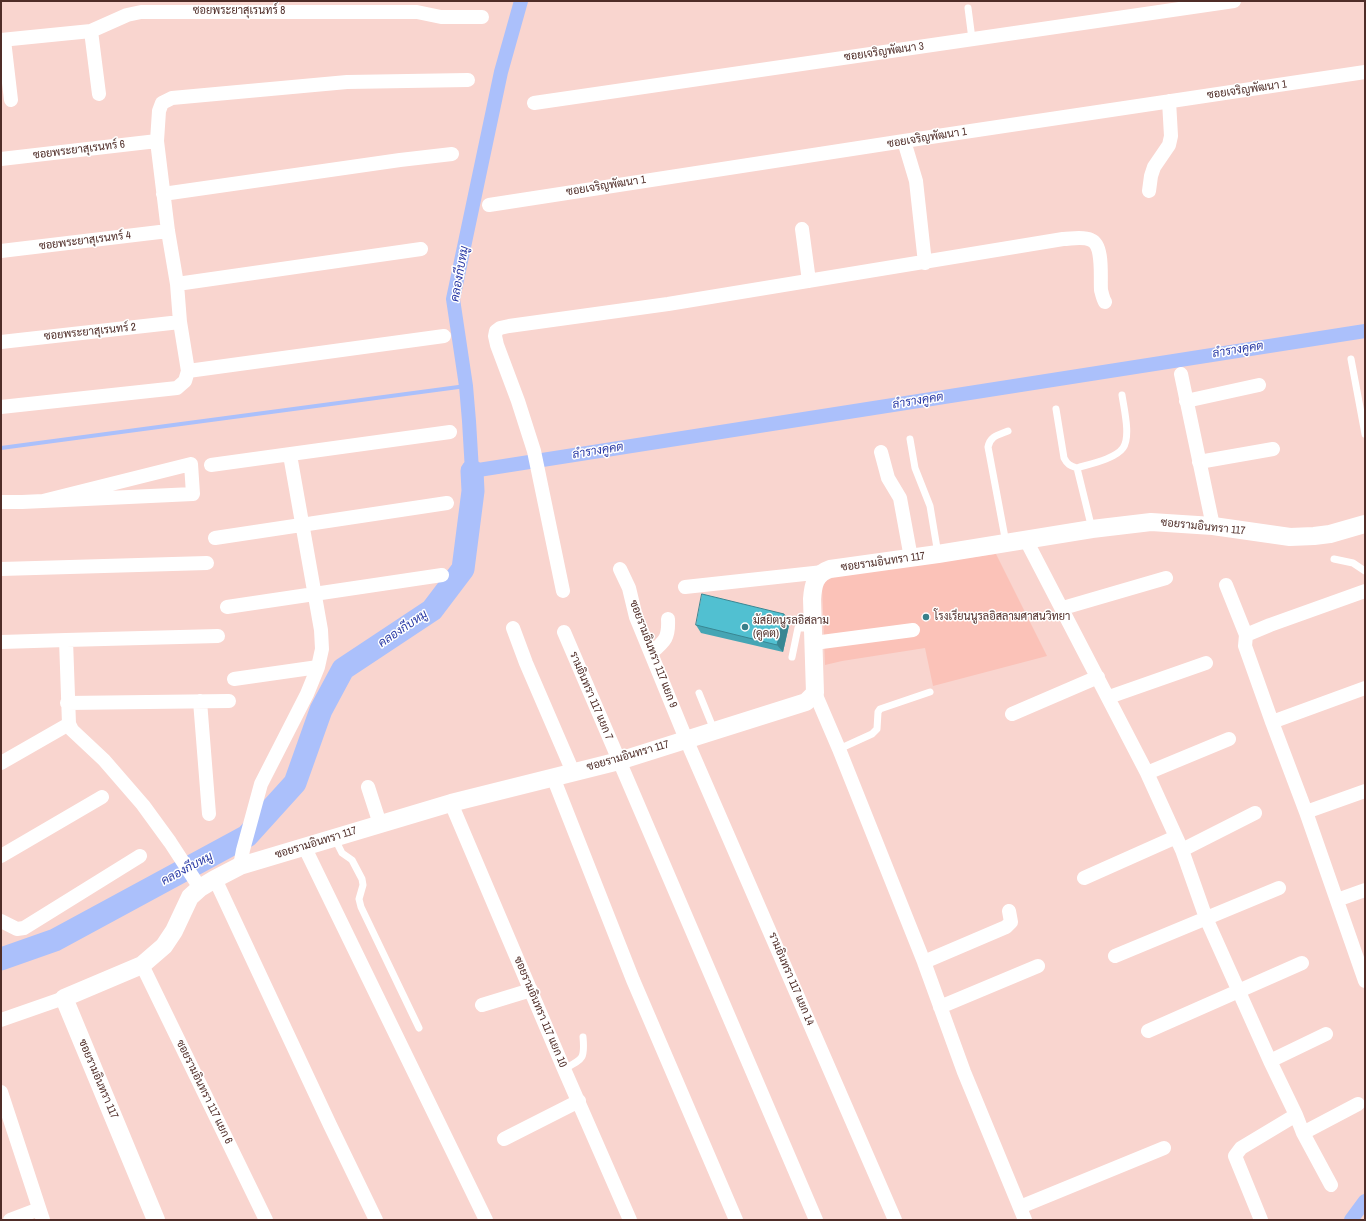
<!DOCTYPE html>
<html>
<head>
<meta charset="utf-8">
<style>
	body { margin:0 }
	#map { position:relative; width:1366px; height:1221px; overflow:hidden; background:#f9d5cf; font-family:"Archivo Narrow",sans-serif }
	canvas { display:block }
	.frame { position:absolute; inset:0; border:2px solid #4f2d28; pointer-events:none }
</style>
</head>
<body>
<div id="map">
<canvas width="1366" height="1221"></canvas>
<div class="frame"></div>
</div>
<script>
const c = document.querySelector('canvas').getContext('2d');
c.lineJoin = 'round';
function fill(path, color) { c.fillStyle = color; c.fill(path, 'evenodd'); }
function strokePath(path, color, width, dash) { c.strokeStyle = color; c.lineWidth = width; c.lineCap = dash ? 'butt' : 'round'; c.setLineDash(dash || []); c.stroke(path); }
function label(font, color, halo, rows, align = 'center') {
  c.font = font + ' "Archivo Narrow",Sarabun,sans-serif'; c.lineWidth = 3; c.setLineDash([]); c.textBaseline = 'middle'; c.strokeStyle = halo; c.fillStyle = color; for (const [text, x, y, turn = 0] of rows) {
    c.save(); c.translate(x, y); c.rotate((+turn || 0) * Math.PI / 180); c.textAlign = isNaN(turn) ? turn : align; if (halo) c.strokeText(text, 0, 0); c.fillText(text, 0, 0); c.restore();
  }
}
fill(new Path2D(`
	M 996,554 L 1047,656 L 933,686 L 925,648 L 842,661 L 825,665 L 822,586 L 829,577 Z`), '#fbc2b8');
strokePath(new Path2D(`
	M 1,448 L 466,386`), '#abc0fb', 4);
strokePath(new Path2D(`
	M 521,1 L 501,72 L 453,299 L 466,386 L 469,421 L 472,471 L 1365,331
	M 1351,1220 L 1365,1201`), '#abc0fb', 14);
strokePath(new Path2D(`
	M 1,959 L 55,940 L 247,836 L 295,783 L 321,710 L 343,669 L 432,610 L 463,569 L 473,491 L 472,471`), '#abc0fb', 23);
strokePath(new Path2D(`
	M 968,8 L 972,39
	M 1351,359 L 1365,434
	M 1056,409 L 1064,458 C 1067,464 1070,466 1077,468 L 1092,529
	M 910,439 L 915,468 L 930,506 L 938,554
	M 1077,468 C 1090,464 1115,459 1123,448 C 1131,437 1124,409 1122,395
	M 1006,543 L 988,447 C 990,436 998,435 1008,431
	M 1334,559 L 1353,563 L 1365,571
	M 792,657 L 798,628 L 813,628
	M 699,693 L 714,730
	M 839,749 L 872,734 L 877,729 L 878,712 L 880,709 L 930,692
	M 335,839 L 342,853 L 352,860 L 362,879 L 363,885 L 359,899 L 361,907 L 419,1028
	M 564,1069 C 583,1059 585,1059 583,1037`), '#fff', 7);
strokePath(new Path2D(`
	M 91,31 L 99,94
	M 1,40 L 91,31 L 127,15 L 141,12 L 417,12 L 441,17 L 482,17
	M 4,40 L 11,100
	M 534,103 L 1234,1
	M 904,141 L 916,181 L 925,263
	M 1,159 L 157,141
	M 1149,191 L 1151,176 L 1154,167 L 1169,145 L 1171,136 L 1169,101
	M 163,194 L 400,160 L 452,154
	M 489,205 L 904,141 L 1365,72
	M 802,229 L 809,281
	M 1,251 L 168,231
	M 177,284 L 421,249
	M 1,342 L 180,322
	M 188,371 L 444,336
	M 1181,374 L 1213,526
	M 1186,401 L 1259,385
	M 1,407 L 177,388 L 185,381 L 188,371 L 180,322 L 177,284 L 168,231 L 157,141 L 159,111 L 162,103 L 172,98 L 347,82 L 468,80
	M 881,452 L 888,478 L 900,498 L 911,558
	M 1199,462 L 1273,449
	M 211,465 L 450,432
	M 1,502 L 22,502 L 193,494 L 191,464 L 43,501
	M 215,538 L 447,503
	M 1026,540 L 1147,773 L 1182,850 L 1206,918 L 1270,1061 L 1296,1115 L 1241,1148 L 1235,1156 L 1261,1220
	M 1,569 L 207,563
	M 620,569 L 629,588 L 636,617 L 686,739 L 895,1220
	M 1226,585 L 1246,635 L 1245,646 L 1272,722 L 1306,812 L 1365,981
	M 685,587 L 823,572
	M 563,591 L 534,451 L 518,401 L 497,345 L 495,336 L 496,331 L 500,328 L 509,326 L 668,304 L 1063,239 C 1071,239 1083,236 1091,240 C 1104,245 1100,278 1101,290 C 1102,294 1103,299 1105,302
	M 227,607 L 442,575
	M 1063,608 L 1166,578
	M 513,628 L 526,663 L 573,772
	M 564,632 L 816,1220
	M 1246,635 L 1270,625 L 1365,591
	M 66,640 L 218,636
	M 1,642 L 66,640 L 69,724 L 72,730 L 104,760 L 143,805 L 170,842 L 200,888
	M 814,643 L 913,630
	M 651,653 C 665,641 669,638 668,619
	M 234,679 L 318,667
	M 815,693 L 839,749 L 924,962 L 964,1072 L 1025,1220
	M 1109,697 L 1206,663
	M 200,701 L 209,814
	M 67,703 L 229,701
	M 1012,714 L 1098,677
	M 1272,722 L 1365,688
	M 1,763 L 69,724
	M 1147,773 L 1229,739
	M 553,777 L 633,980 L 736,1220
	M 368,787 L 380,824
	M 451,803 L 564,1069 L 630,1220
	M 1306,812 L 1365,791
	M 304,846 L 486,1220
	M 1182,850 L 1255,813
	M 1,856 L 102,797
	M 240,866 L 243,850 L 261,784 L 307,694 L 318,667 L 322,649 L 321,630 L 290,455
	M 1084,878 L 1176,837
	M 215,879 L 330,1125 L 376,1220
	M 1337,900 L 1365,890
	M 1,921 L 17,929 L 24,928 L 140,856
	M 1115,956 L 1279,888
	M 924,962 L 1006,927 L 1011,922 L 1009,911
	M 142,965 L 266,1220
	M 482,1005 L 531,990
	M 940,1007 L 1038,966
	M 1,1020 L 64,998
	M 1148,1031 L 1302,963
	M 1270,1061 L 1326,1034
	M 1,1092 L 43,1220
	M 1296,1115 L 1303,1133 L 1331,1185
	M 1303,1133 L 1358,1104
	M 504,1139 L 579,1101
	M 1020,1207 L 1164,1148
	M 10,1220 L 39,1209`), '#fff', 14);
strokePath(new Path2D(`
	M 156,1220 L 64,998 L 142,965 L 164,946 L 174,931 L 190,897 L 200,888 L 215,879 L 240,866 L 451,803 L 619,761 L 806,702 L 815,693 L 812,599 C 813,585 815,574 830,569 L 938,554 L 1092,529 L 1151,522 L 1213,526 L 1290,537 L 1314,536 L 1330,534 L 1365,524`), '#fff', 18);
fill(new Path2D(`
	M 784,614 L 790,621 L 783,652 L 701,633 L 696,625 Z`), '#46a5b4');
fill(new Path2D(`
	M 784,614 L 790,621 L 783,652 L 777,645 Z`), '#398692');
const building = new Path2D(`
	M 702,594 L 784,614 L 777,645 L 696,625 Z`);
fill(building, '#51c0d1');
strokePath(building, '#398692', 1);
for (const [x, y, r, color] of [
	[926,617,4,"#387f8a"],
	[745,627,4,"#387f8a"]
]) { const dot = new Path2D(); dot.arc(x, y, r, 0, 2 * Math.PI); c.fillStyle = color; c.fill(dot); strokePath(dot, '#fff', 1.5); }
label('11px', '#4f2d28', '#fff', [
	["ซอยพระยาสุเรนทร์ 8",239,11],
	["ซอยเจริญพัฒนา 3",884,52,-8],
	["ซอยเจริญพัฒนา 1",1247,90,-8],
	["ซอยเจริญพัฒนา 1",927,138,-9],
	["ซอยพระยาสุเรนทร์ 6",79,150,-7],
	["ซอยเจริญพัฒนา 1",606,186,-9],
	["ซอยพระยาสุเรนทร์ 4",85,241,-7],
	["ซอยพระยาสุเรนทร์ 2",90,332,-6],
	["ซอยรามอินทรา 117",1203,527,6],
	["ซอยรามอินทรา 117",883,562,-8],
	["ซอยรามอินทรา 117 แยก 9",653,654,69],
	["รามอินทรา 117 แยก 7",591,696,67],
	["ซอยรามอินทรา 117",628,756,-16],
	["ซอยรามอินทรา 117",316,843,-17],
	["รามอินทรา 117 แยก 14",791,979,67],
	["ซอยรามอินทรา 117 แยก 10",540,1012,67],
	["ซอยรามอินทรา 117",98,1079,67],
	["ซอยรามอินทรา 117 แยก 6",204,1092,64]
]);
label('11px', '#4f2d28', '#fff', [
	["โรงเรียนนูรลอิสลามศาสนวิทยา",934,617],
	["มัสยิตนูรลอิสลาม",753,621],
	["(คูคต)",753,634]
], 'left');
label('italic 12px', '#2738a5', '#fff', [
	["คลองกีบหมู",460,274,-80],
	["ลำรางคูคต",1238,350,-9],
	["ลำรางคูคต",918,401,-9],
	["ลำรางคูคต",598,451,-9],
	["คลองกีบหมู",403,629,-34],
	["คลองกีบหมู",187,869,-28]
]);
</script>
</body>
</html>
